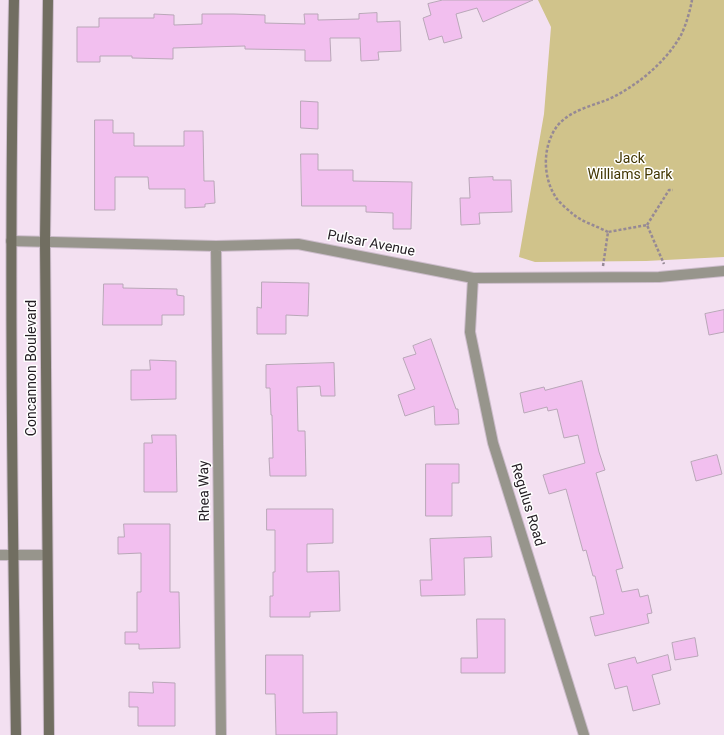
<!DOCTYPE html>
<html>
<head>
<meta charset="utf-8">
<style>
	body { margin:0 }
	canvas { display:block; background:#f3e0f1 }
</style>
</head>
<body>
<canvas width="724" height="735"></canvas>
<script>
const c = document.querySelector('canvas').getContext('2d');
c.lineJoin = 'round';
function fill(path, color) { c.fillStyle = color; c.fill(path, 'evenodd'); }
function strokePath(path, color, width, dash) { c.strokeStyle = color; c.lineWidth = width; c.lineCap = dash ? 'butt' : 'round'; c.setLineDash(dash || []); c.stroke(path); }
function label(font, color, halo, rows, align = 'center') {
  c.font = font + ' Roboto,sans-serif'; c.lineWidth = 3; c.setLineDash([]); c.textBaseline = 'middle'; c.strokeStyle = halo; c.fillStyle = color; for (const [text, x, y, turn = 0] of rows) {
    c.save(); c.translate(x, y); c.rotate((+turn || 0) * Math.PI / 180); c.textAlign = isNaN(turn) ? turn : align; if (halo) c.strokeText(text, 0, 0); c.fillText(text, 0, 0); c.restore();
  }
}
fill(new Path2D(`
	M 538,0 L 724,0 L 724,257 L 646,261 L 535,262 L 519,257 L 544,114 L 551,27 Z`), '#d0c38b');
const building = new Path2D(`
	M 443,0 L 533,0 L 483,22 L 477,8 L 456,14 L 462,38 L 444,43 L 442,36 L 429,40 L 423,18 L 431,15 L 428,4 Z
	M 377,13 L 377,22 L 400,21 L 401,51 L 378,52 L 379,60 L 361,61 L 360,38 L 330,38 L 331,61 L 305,61 L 305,50 L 245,49 L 245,46 L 173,48 L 173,59 L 132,58 L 132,56 L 100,56 L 100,62 L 77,62 L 77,27 L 99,27 L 99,18 L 154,18 L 154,14 L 174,15 L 174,25 L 202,24 L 202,14 L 234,14 L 265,15 L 265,23 L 305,24 L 304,14 L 318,14 L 318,20 L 359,19 L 359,14 Z
	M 301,101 L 318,102 L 318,129 L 301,128 Z
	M 95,120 L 113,120 L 113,133 L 134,133 L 134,146 L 184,146 L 184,131 L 203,131 L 204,181 L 214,181 L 215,203 L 205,204 L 205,207 L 185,208 L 185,189 L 149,189 L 148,177 L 115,177 L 115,210 L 95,210 Z
	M 301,154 L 318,154 L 318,170 L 353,170 L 353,181 L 412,182 L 411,229 L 393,229 L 393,213 L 366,212 L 366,206 L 302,206 Z
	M 493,177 L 493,180 L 511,180 L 512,212 L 479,213 L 480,224 L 461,225 L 460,198 L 470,198 L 469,178 Z
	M 262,282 L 309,283 L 308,316 L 286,315 L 286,334 L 257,334 L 257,307 L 261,308 Z
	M 104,284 L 123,284 L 123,288 L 177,289 L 177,295 L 184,296 L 184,315 L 162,315 L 162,325 L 103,325 Z
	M 724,310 L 724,332 L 709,335 L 705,314 Z
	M 431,339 L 456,409 L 458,409 L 459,424 L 435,425 L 434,406 L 405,416 L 398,395 L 415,389 L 403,358 L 416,354 L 413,346 Z
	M 150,360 L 176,361 L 176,399 L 131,400 L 131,370 L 150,370 Z
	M 334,363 L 335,396 L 321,396 L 320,386 L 297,387 L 298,431 L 305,431 L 306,476 L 270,476 L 269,458 L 273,458 L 272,415 L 271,415 L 270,388 L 266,388 L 266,365 Z
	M 582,381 L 599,452 L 605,470 L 596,473 L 623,568 L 616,570 L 622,592 L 638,589 L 640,597 L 648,595 L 652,613 L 647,614 L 649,623 L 595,636 L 590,617 L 604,614 L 595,576 L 593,576 L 586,550 L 583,551 L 566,489 L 549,494 L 543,475 L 585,463 L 578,435 L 564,438 L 557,409 L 548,411 L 547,407 L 524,413 L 520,393 L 544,387 L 545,390 Z
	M 152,435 L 176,435 L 177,492 L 144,492 L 144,443 L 152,443 Z
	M 717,455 L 722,474 L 696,481 L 691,462 Z
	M 426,464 L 459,464 L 459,483 L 452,483 L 452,516 L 426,516 Z
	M 267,509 L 333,509 L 333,543 L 307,544 L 307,572 L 339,571 L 340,611 L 310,612 L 310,617 L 270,617 L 270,596 L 273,596 L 273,572 L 275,572 L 275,530 L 267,530 Z
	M 124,524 L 170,524 L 170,592 L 179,592 L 180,648 L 139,649 L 139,644 L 125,644 L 125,632 L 137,632 L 137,592 L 141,592 L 141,553 L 118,554 L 118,537 L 124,537 Z
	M 491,537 L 492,557 L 464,558 L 465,595 L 421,596 L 420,580 L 432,580 L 430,539 Z
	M 477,619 L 505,619 L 505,673 L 461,673 L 461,658 L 477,658 Z
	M 695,638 L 698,656 L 675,660 L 672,643 Z
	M 266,655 L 303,655 L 303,713 L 337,712 L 337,735 L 276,735 L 275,694 L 266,694 Z
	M 668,655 L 671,670 L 652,675 L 660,704 L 633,711 L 627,686 L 615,689 L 608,664 L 635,657 L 637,663 Z
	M 153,682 L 175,683 L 175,726 L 138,726 L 138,707 L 129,707 L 129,692 L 153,693 Z`);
fill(building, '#f2bfef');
strokePath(building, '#b9a7b8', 1);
const minor = new Path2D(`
	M 11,241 L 216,246 L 298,244 L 473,278 L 659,277 L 724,271
	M 216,246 L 221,735
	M 473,278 L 470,332 L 493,443 L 584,735`);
const tertiary = new Path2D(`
	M 0,555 L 47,555`);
const secondary = new Path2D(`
	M 14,0 C 9,245 12,490 16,735
	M 48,0 L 45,241 L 49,735`);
strokePath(minor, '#cdbdcc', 12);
strokePath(tertiary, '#cdbdcc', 12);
strokePath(secondary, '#cdbdcc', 12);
strokePath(new Path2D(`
	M 647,225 L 669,190 L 673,190
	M 608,232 C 597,226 582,222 573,214 C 568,210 561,204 557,199 C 542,178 542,145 558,125 C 571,110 592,106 609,99 C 637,86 666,62 681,35 C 686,25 690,11 692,0
	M 603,266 L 608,232 L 647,225 L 664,264`), '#968995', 2.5, [3, 2]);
strokePath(minor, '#97958c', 10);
strokePath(tertiary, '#97958c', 10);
strokePath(secondary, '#716e61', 10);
label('14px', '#413500', '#fff', [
	["Jack",630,159],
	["Williams Park",630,175]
]);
label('14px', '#221c22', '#fff', [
	["Pulsar Avenue",371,244,11],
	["Concannon Boulevard",32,368,-90],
	["Rhea Way",205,491,-91],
	["Regulus Road",527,505,73]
]);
</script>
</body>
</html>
